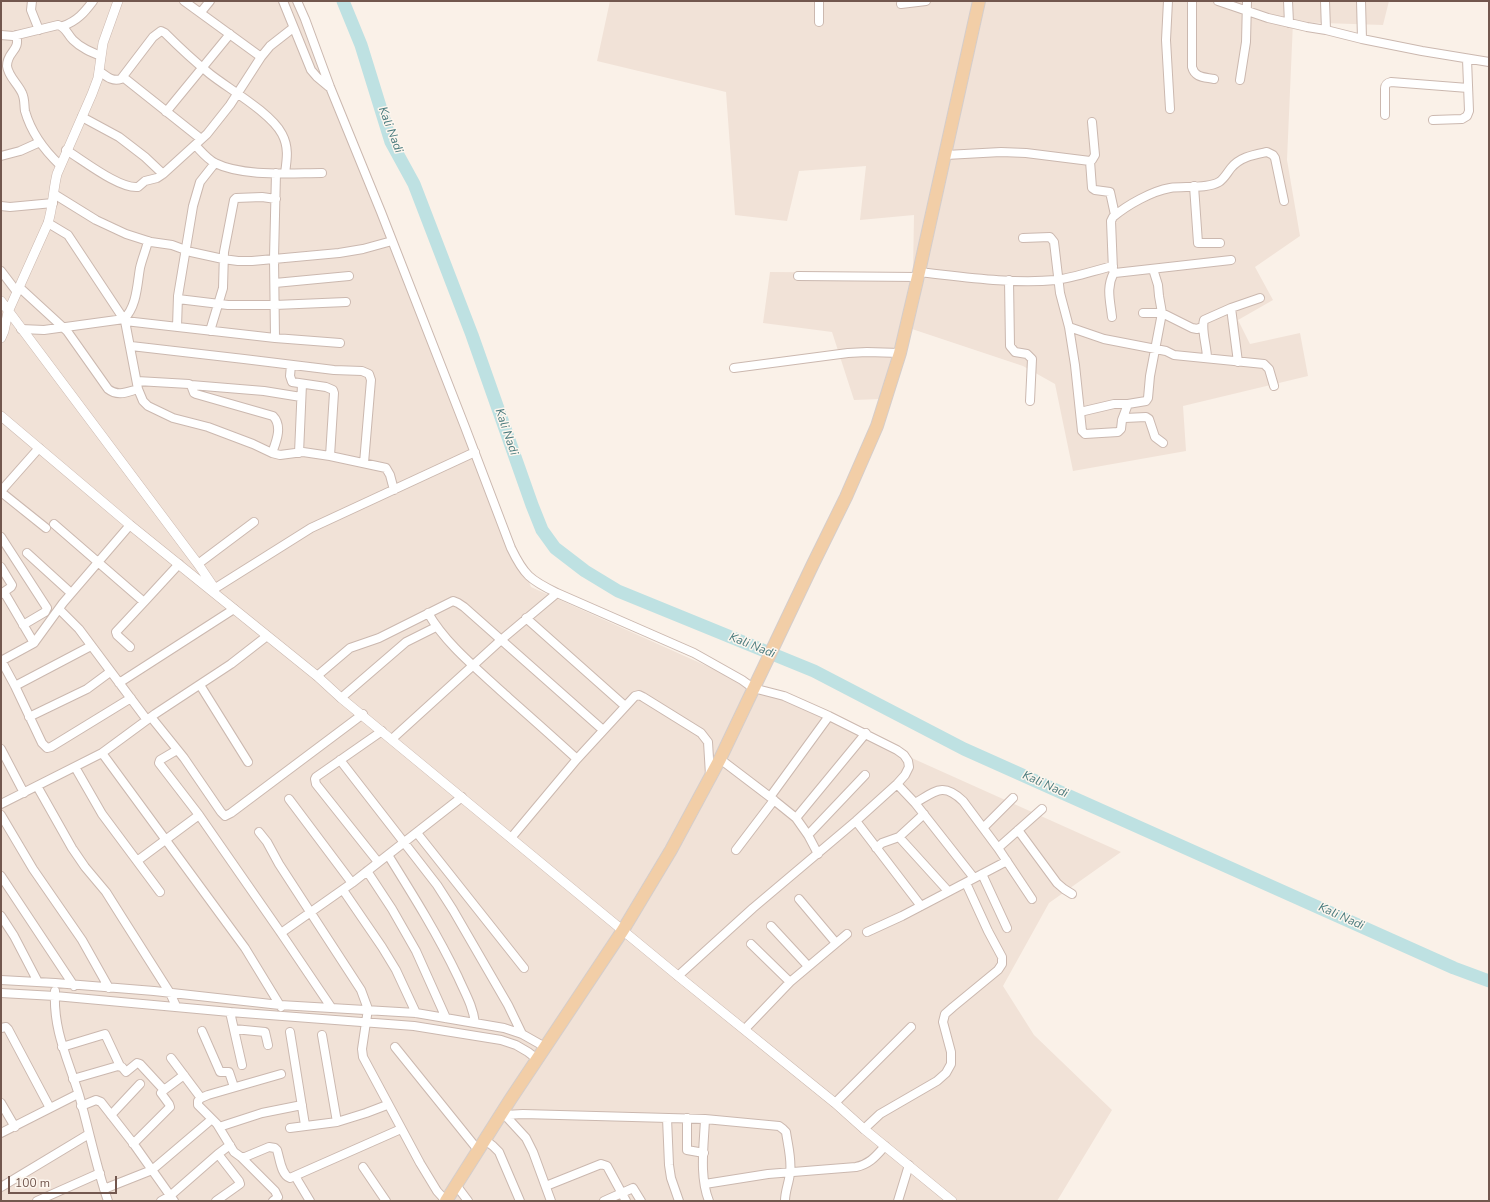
<!DOCTYPE html>
<html>
<head>
<meta charset="utf-8">
<style>
	body { margin:0 }
	#map { position:relative; width:1490px; height:1202px; overflow:hidden; background:#faf1e8; font-family:"Nunito Sans",sans-serif }
	canvas { display:block }
	.frame { position:absolute; inset:0; border:2px solid #72574e; pointer-events:none }
	.scale { position:absolute; left:8px; top:1176px; width:109px; height:18px; box-sizing:border-box; border:2px solid #72574e; border-top:0; padding-left:5px; font-size:12px; line-height:14px; white-space:nowrap; color:#72574e; -webkit-text-stroke:3px #fdf6ee; paint-order:stroke }
</style>
</head>
<body>
<div id="map">
<canvas width="1490" height="1202"></canvas>
<div class="frame"></div>
<div class="scale">100 m</div>
</div>
<script>
const c = document.querySelector('canvas').getContext('2d');
c.lineJoin = 'round';
function fill(path, color) { c.fillStyle = color; c.fill(path, 'evenodd'); }
function strokePath(path, color, width, dash) { c.strokeStyle = color; c.lineWidth = width; c.lineCap = dash ? 'butt' : 'round'; c.setLineDash(dash || []); c.stroke(path); }
function label(font, color, halo, rows, align = 'center') {
  c.font = font + ' "Nunito Sans",sans-serif'; c.lineWidth = 3; c.setLineDash([]); c.textBaseline = 'middle'; c.strokeStyle = halo; c.fillStyle = color; for (const [text, x, y, turn = 0] of rows) {
    c.save(); c.translate(x, y); c.rotate((+turn || 0) * Math.PI / 180); c.textAlign = isNaN(turn) ? turn : align; if (halo) c.strokeText(text, 0, 0); c.fillText(text, 0, 0); c.restore();
  }
}
fill(new Path2D(`
	M 1,1 L 301,1 L 531,587 L 1121,852 L 1049,903 L 1003,986 L 1034,1035 L 1112,1110 L 1057,1201 L 1,1201 Z
	M 610,1 L 1389,1 L 1383,25 L 1293,22 L 1287,160 L 1300,236 L 1255,267 L 1273,300 L 1238,320 L 1250,344 L 1300,333 L 1308,376 L 1183,406 L 1186,451 L 1073,471 L 1055,384 L 1023,366 L 906,327 L 881,399 L 854,400 L 832,332 L 763,323 L 770,272 L 913,273 L 914,215 L 860,220 L 866,166 L 799,171 L 787,221 L 735,215 L 726,92 L 597,61 Z`), '#f1e2d7');
strokePath(new Path2D(`
	M 343,1 L 361,45 L 391,142 L 414,184 L 472,335 L 532,505 L 542,530 L 555,548 L 585,571 L 618,591 L 814,671 L 964,749 L 1454,968 L 1489,981`), '#bee1e2', 13);
const minor = new Path2D(`
	M 32,1 L 31,10 L 39,30
	M 184,1 L 261,57
	M 283,1 L 311,70 L 317,77 L 329,87
	M 297,1 L 305,19 L 330,87 L 381,212 L 465,427 L 511,548 C 524,575 530,580 557,593 L 694,653 L 742,680 L 753,688 L 784,696 L 829,716 L 897,750 L 904,755 L 908,761 L 909,767 L 905,775 L 897,784 L 856,821 L 753,908 L 678,976
	M 819,1 L 819,22
	M 1168,1 L 1166,40 L 1170,109
	M 1192,1 L 1192,67 C 1195,78 1204,77 1214,79
	M 1218,1 L 1268,18 L 1307,27 L 1326,30 L 1362,39 L 1422,51 L 1489,62
	M 1288,1 L 1289,23
	M 1325,1 L 1326,30
	M 1361,1 L 1362,39
	M 901,4 L 926,1
	M 201,12 L 210,1
	M 63,26 C 77,21 84,13 93,1
	M 1,35 L 13,36 L 58,25 C 66,27 67,34 73,40 C 81,48 91,52 101,56
	M 16,35 C 21,51 7,51 7,66 C 8,76 18,84 22,93 C 25,99 24,105 25,111 C 31,132 44,150 60,165
	M 99,71 C 106,76 112,82 121,79 L 153,37 L 161,31 L 165,33 C 179,47 194,61 210,74 C 229,89 271,113 282,134 C 289,147 287,159 285,173
	M 123,77 L 201,139
	M 1240,80 L 1246,42 L 1247,1
	M 166,112 L 230,34
	M 1385,115 L 1385,89 C 1385,84 1387,83 1391,82 L 1468,88
	M 82,117 L 119,137 L 145,157 L 163,174
	M 1433,120 L 1462,119 L 1467,116 L 1469,111 L 1467,59
	M 195,145 C 201,151 207,159 215,163 C 243,177 291,173 322,173
	M 66,150 C 83,160 119,189 138,187 L 145,181 L 157,178 L 163,174 L 207,134 L 230,105 L 261,57 L 270,46 L 293,28
	M 946,155 L 1001,152 L 1026,153 L 1090,161 L 1092,160 L 1095,155 L 1092,122
	M 1,156 L 20,151 L 40,142
	M 1090,161 L 1092,188 L 1095,190 L 1110,192 L 1115,215
	M 1194,186 L 1198,243 L 1220,243
	M 54,194 L 96,220 L 126,234 L 151,242 L 172,245 L 191,252 L 223,259 L 238,261 L 252,261 L 339,253 L 363,249 L 392,241
	M 1,206 L 10,207 L 53,203
	M 48,223 L 68,235 L 125,321 L 138,389 L 143,401 L 148,406 L 173,418 L 208,427 L 253,444 L 272,453 L 280,455 L 303,452 L 330,456 L 386,468 L 390,475 L 394,490
	M 1023,238 L 1050,237 L 1054,242 L 1060,293 L 1069,327 L 1075,365 L 1082,431 L 1085,434 L 1118,432 L 1121,429 L 1122,420 L 1125,418 L 1146,417 L 1149,419 L 1155,437 L 1163,443
	M 1231,260 L 1115,273 L 1113,270 L 1111,221 L 1113,217 C 1127,205 1152,191 1170,188 C 1184,186 1207,189 1219,182 C 1224,179 1227,173 1231,168 C 1240,157 1253,155 1267,152 L 1273,155 L 1275,158 L 1284,201
	M 1,271 L 17,292
	M 919,272 C 965,277 1011,284 1056,280 C 1073,278 1096,270 1113,266
	M 798,276 L 918,277
	M 1009,280 L 1010,346 L 1015,352 L 1027,354 L 1032,359 L 1030,401
	M 275,283 L 349,276
	M 19,287 L 67,331 L 108,389 C 118,397 127,392 138,389
	M 178,299 L 228,305 L 275,305 L 346,302
	M 1231,308 L 1238,362
	M 1143,313 L 1162,313 L 1192,328 L 1197,329 L 1202,327
	M 1112,317 C 1110,299 1106,288 1114,272
	M 125,321 L 275,338 L 340,343
	M 177,327 L 178,296 L 193,206 L 200,182 L 215,163
	M 1069,327 L 1104,339 L 1166,351 L 1174,355 L 1264,364 L 1269,369 L 1274,386
	M 21,329 L 44,330 L 124,319 C 137,306 137,285 140,268 C 142,259 146,250 148,241
	M 210,331 L 223,288 L 224,252 L 234,200 L 236,198 L 262,197 L 276,199
	M 275,338 L 274,258 L 276,173
	M 131,346 L 244,359 L 334,370 L 362,371 L 369,374 L 371,380 L 364,463
	M 1207,358 C 1207,347 1201,329 1204,320 L 1231,308 L 1260,298
	M 291,365 L 290,376 L 292,382 L 326,387 L 333,390 L 334,393 L 330,456
	M 734,368 L 848,353 L 867,352 L 900,353
	M 137,381 L 189,384 L 191,385 L 194,393 L 196,394 L 273,416 C 283,426 276,442 272,453
	M 191,385 L 264,391 L 301,397
	M 1080,412 L 1114,404 L 1128,404
	M 1122,420 L 1128,404 L 1146,401 L 1148,398 L 1150,376 L 1162,313 L 1159,296 L 1158,285 L 1153,269
	M 299,453 L 302,384
	M 1,491 L 39,448
	M 1,492 L 46,528
	M 54,524 L 144,602 L 179,564
	M 1,537 L 47,608 L 45,612 L 23,625
	M 27,553 L 71,593
	M 198,564 L 254,522
	M 1,567 L 12,585 L 11,587 L 1,594
	M 214,589 L 311,528 L 475,452
	M 4,592 L 34,643
	M 59,609 L 79,629 L 147,720
	M 428,613 C 446,644 475,667 501,691 C 527,714 552,736 577,759
	M 526,618 L 625,706
	M 130,647 L 117,635 L 116,632 L 144,602
	M 1,660 L 15,686 L 42,743 L 47,748 L 51,747 L 131,698
	M 1,661 L 34,643 L 63,603 L 130,525
	M 317,676 L 350,648 L 379,638 L 453,601 L 458,603 L 464,607 L 603,730
	M 119,683 L 234,609
	M 200,685 L 248,762
	M 15,686 L 91,646
	M 341,698 L 406,642 L 436,627
	M 29,717 L 87,689 L 110,672
	M 151,717 L 184,758 L 221,812 L 225,816 L 231,813 L 363,714
	M 392,739 L 501,640 L 557,593
	M 1,749 L 24,793
	M 177,750 L 160,760 L 159,763 L 199,815
	M 102,753 L 245,948 L 281,1007
	M 720,759 L 770,797 L 796,818 L 808,835 L 818,854
	M 340,760 L 437,885 L 453,910 L 508,1005 L 522,1034
	M 75,767 L 102,814 L 137,861 L 199,815 L 281,933 L 331,1007
	M 897,784 L 915,803 L 974,878
	M 37,786 L 72,848 L 85,867 L 106,892 L 123,919 L 170,993 L 176,1006
	M 770,797 L 829,716
	M 289,799 L 352,883
	M 915,803 C 936,791 943,782 963,801 L 998,848 L 1032,899
	M 1,804 L 102,753 L 155,714 L 231,664 L 267,636
	M 1,815 L 33,869 L 82,940 L 109,988
	M 796,818 L 866,733
	M 856,821 L 921,906
	M 983,828 L 1013,798
	M 1018,830 L 1057,883 L 1064,889 L 1072,894
	M 259,832 L 267,842 L 279,864 L 361,990 L 368,1009 L 362,1049 L 363,1057 L 420,1163 L 437,1191 L 446,1201
	M 417,833 L 524,968
	M 808,835 L 865,775
	M 899,837 L 948,891
	M 511,838 L 577,759 L 635,696 L 639,695 L 643,697 L 701,733 L 708,742 L 710,775
	M 876,848 L 882,843 L 899,837 L 924,814
	M 998,848 L 1042,809
	M 736,850 L 774,800
	M 388,855 C 413,895 438,935 458,977 C 465,993 473,1006 475,1023
	M 137,861 L 160,892
	M 378,862 L 316,784 L 315,779 L 316,777 L 382,731
	M 367,871 L 392,909 L 416,951 L 446,1018
	M 982,874 L 1007,928
	M 1,876 L 74,986
	M 343,890 L 382,947 L 396,970 L 416,1013
	M 799,899 L 836,943
	M 1,916 L 14,936 L 38,982
	M 771,926 L 808,966
	M 867,932 L 902,916 L 1007,861
	M 281,933 L 352,883 L 462,797
	M 751,944 L 790,982
	M 1,980 L 55,983 L 154,991 L 280,1005 L 416,1013 L 504,1028 L 522,1034 L 545,1047
	M 55,991 C 53,1031 68,1059 79,1095 C 89,1130 96,1166 108,1201
	M 1,993 L 55,996 L 230,1012 L 414,1026 L 501,1040 L 516,1045 L 528,1052 L 537,1059
	M 230,1012 L 242,1065
	M 1,1028 L 6,1027 L 8,1029 L 50,1108
	M 234,1029 L 265,1032 L 268,1045
	M 745,1029 L 790,982 L 847,934
	M 202,1031 L 220,1072 L 229,1072 L 234,1087
	M 290,1032 L 305,1125
	M 322,1035 L 337,1122
	M 62,1047 L 105,1034 L 120,1066
	M 395,1047 L 478,1150
	M 171,1058 L 201,1098
	M 281,1074 L 208,1095 L 201,1098 L 198,1101 L 198,1105 L 217,1124 L 234,1152 L 241,1157 L 245,1157 L 269,1147 L 275,1148 L 277,1150 C 280,1159 281,1175 290,1178 L 401,1129
	M 73,1079 L 118,1066 L 122,1067 L 126,1072 L 137,1063 L 140,1064 L 164,1090 L 184,1075
	M 1,1103 L 15,1127
	M 835,1103 L 911,1027
	M 81,1106 L 96,1100 L 101,1102 L 133,1143 L 174,1201
	M 503,1113 L 526,1138 L 533,1152 L 551,1201
	M 111,1115 L 140,1084
	M 505,1115 L 523,1114 L 705,1119 L 779,1126 L 783,1129 L 786,1132 C 788,1146 792,1160 790,1173 C 789,1183 785,1191 785,1201
	M 667,1118 L 669,1165 L 671,1178 L 679,1201
	M 687,1118 L 687,1150 L 704,1153
	M 705,1119 C 704,1145 699,1176 709,1201
	M 219,1127 L 262,1113 L 302,1105
	M 290,1128 L 337,1122 L 366,1113 L 387,1105
	M 864,1129 L 880,1114 L 937,1081 L 946,1073 L 951,1064 L 951,1052 L 943,1022 L 945,1014 L 953,1007 L 998,970 L 1002,964 L 1002,957 L 988,931 L 966,883
	M 1,1133 L 78,1094
	M 485,1140 L 493,1146 L 499,1152 L 520,1201
	M 133,1144 L 170,1107 L 169,1104 L 161,1093 L 164,1090
	M 241,1157 L 275,1191 L 278,1197 L 273,1201
	M 363,1167 L 386,1201
	M 295,1176 L 310,1201
	M 705,1184 L 768,1174 L 856,1167 C 870,1164 876,1156 885,1146
	M 456,1185 L 468,1201
	M 546,1186 L 601,1164 L 607,1166 L 626,1201
	M 1,1187 L 89,1134
	M 104,1189 L 152,1170 L 212,1119
	M 37,1201 L 100,1173
	M 161,1201 L 170,1196 L 218,1154 L 230,1145
	M 216,1201 L 240,1184 L 239,1181 L 218,1154
	M 604,1201 L 633,1188 L 641,1201
	M 898,1201 L 909,1165`);
const tertiary = new Path2D(`
	M 1,301 L 198,564 L 215,589
	M 1,338 L 4,331 L 8,312 L 48,223 C 53,207 53,190 57,174 L 92,94 L 98,78 L 103,43 L 118,1
	M 1,416 L 130,525 L 317,676 L 341,698 L 678,976 L 835,1103 L 864,1129 L 952,1201`);
const primary = new Path2D(`
	M 446,1201 L 510,1100 L 623,930 L 671,850 L 720,759 L 813,564 L 846,497 L 877,426 L 900,353 L 919,272 L 979,1`);
strokePath(minor, '#cbb8af', 10);
strokePath(tertiary, '#cbb8af', 10);
strokePath(primary, '#d5cdca', 14);
strokePath(minor, '#fff', 8);
strokePath(tertiary, '#fff', 9);
strokePath(primary, '#f2cea7', 12);
label('italic 12px', '#47797c', '#fdf6ee', [
	["Kali Nadi",390,130,69],
	["Kali Nadi",506,432,71],
	["Kali Nadi",752,646,22],
	["Kali Nadi",1045,785,24],
	["Kali Nadi",1341,917,24]
]);
</script>
</body>
</html>
